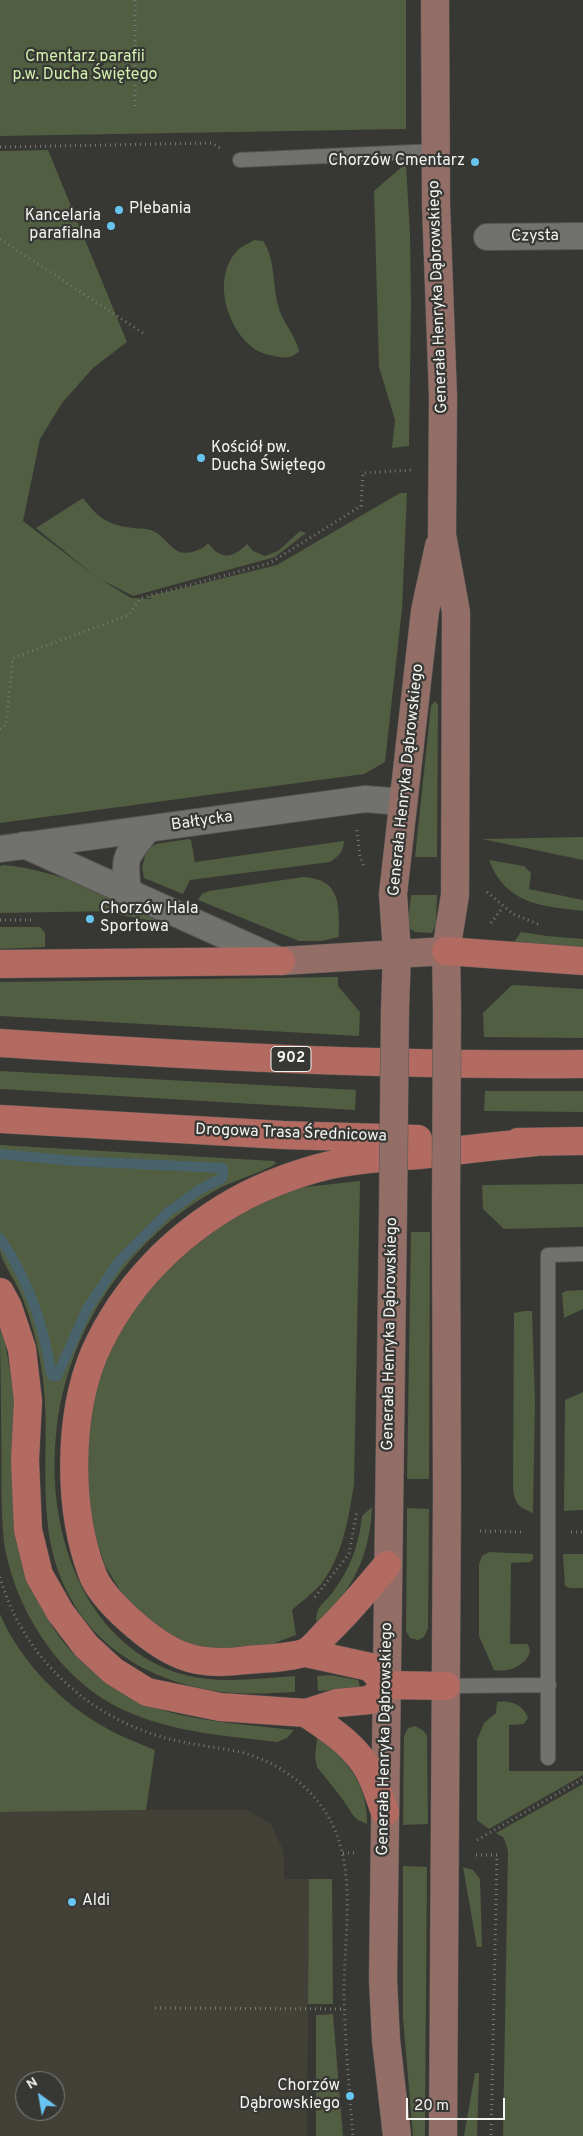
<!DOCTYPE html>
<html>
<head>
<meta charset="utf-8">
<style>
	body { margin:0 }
	#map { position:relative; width:583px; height:2136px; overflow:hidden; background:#373734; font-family:Overpass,sans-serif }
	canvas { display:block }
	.north { position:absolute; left:15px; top:2071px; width:50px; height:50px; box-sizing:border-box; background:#373734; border:1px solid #828280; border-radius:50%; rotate:328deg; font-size:14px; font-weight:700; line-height:20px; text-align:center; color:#f3f3f1 }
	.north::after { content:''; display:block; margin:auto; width:18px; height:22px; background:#68c4f0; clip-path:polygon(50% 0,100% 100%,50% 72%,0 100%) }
	.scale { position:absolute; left:406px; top:2098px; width:99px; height:22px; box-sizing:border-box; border:2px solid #f3f3f1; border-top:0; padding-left:6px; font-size:15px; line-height:18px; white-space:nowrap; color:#f3f3f1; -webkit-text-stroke:4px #373734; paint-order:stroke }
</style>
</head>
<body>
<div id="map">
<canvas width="583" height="2136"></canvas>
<div class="north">N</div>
<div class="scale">20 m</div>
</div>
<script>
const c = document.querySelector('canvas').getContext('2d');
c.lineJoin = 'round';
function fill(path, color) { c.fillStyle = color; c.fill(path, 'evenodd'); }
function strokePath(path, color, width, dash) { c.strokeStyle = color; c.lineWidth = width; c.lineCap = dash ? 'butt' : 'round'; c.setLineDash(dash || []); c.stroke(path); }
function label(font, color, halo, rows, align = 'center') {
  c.font = font + ' Overpass,sans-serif'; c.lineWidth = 4.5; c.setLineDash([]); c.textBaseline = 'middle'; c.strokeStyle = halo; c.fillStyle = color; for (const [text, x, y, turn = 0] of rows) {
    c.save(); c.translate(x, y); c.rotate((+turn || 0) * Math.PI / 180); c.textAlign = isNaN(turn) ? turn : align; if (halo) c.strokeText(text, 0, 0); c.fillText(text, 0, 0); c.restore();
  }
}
fill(new Path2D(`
	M 146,1810 L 247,1810 L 270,1823 L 284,1852 L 284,1879 L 309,1879 L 307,2136 L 0,2136 L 0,1812 ZM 25,2081 L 55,2081 L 55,2111 L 25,2111 Z`), '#424037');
fill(new Path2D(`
	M 0,0 L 406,0 L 406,129 L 0,136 Z
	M 48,150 L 127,342 L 93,368 L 62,403 L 40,439 L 23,521 L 95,576 L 36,528 L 83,498 C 99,519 108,525 134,528 C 140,529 148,528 153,531 C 170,539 173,559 195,551 C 201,549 204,548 208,543 C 221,560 232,559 247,544 L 253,551 L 265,556 L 278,551 L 300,531 L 306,533 L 275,557 L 133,596 L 100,579 L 131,598 L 153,599 L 146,597 L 277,565 L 400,493 L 407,493 L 402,609 L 385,762 L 364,774 L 0,823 L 0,151 Z
	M 404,165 L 406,165 L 410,233 L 411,304 L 409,446 L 392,448 L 395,420 L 379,367 L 374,191 Z
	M 254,240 L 263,241 C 276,260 272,283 278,305 C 282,322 295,334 299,351 C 292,359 284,358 274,356 C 269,355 261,353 256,350 C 226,330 210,275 240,248 C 244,245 250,243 254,240 Z
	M 435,701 L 438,705 L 437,857 L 415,857 L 431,706 Z
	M 583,837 L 583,860 L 482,839 Z
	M 189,839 L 191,840 L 195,862 L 344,841 C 343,852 339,856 330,862 L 190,880 L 183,894 L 144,878 L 142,867 L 147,849 L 156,844 Z
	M 489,860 L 524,866 L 531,873 L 529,889 L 583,900 L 583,911 C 542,906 506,905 489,860 Z
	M 4,865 C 60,870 117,900 170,921 L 168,924 L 116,914 L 116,911 L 0,913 L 0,866 Z
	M 303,877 C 342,879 339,906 339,937 L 321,941 L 299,941 L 198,900 L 202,894 L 209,891 Z
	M 411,895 L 437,895 L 436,925 L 432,933 L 415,932 L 410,929 L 408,923 Z
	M 0,927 L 40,927 L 45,933 L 45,947 L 0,949 Z
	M 521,932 L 547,936 L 583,939 L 583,953 L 512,945 Z
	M 338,977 L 338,986 L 360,1012 L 359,1036 L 0,1016 L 0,982 Z
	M 512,985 L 583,989 L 583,1038 L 484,1037 L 483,1013 Z
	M 0,1071 L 356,1090 L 355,1110 L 0,1089 Z
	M 485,1091 L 583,1091 L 583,1112 L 484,1111 Z
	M 0,1145 L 274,1161 L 276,1163 C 271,1169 231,1182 220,1188 C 178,1210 143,1242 115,1280 C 82,1325 61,1379 56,1435 C 47,1524 78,1632 167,1669 C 208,1686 252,1679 295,1676 L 295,1692 C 271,1693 247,1695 223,1692 C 129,1680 60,1624 48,1527 C 42,1478 49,1428 43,1379 C 39,1349 32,1320 20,1292 C 16,1282 1,1260 0,1251 C 0,1241 0,1228 0,1217 C 0,1193 0,1169 0,1145 Z
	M 360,1181 L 354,1485 C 348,1519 343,1556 321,1584 C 313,1593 301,1602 292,1610 L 296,1635 L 259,1649 L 198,1648 L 176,1640 L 130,1606 L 105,1566 L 91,1523 L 85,1450 L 95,1384 L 107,1357 L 141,1294 L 209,1229 L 277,1195 L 305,1187 Z
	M 583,1184 L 583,1227 L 504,1229 L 483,1209 L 482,1185 Z
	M 411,1232 L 430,1232 L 429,1479 L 407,1479 Z
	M 583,1290 L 583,1309 L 564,1318 L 562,1293 L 566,1291 Z
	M 524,1311 L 532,1311 L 535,1401 L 533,1513 C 518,1507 515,1504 513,1488 L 514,1313 Z
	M 0,1320 C 20,1405 22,1493 28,1579 C 37,1599 46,1619 59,1636 C 85,1673 137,1706 181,1715 C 218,1723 257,1726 294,1730 L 287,1738 L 277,1742 C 227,1736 180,1733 133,1714 C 64,1687 16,1614 4,1543 C 0,1502 2,1459 1,1418 C 1,1385 0,1353 0,1320 Z
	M 583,1392 L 583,1510 L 564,1511 L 565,1400 Z
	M 372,1507 C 370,1554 353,1593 316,1622 C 317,1604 322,1606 332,1593 C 350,1570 359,1545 362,1516 Z
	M 407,1508 L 429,1509 L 428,1628 L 424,1637 L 418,1640 L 410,1638 L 406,1631 Z
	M 489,1552 L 533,1554 L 533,1559 L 530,1562 L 511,1563 L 510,1644 L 527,1644 C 536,1653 522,1665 514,1668 C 507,1671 501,1671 494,1670 L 479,1636 L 479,1564 L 482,1556 Z
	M 563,1554 L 583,1554 L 583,1588 L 570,1588 L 565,1586 Z
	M 0,1614 C 20,1661 62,1704 106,1728 C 121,1737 139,1743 155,1750 L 146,1810 L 0,1812 Z
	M 330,1675 L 358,1680 L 360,1687 L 358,1688 L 318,1691 L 317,1676 Z
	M 497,1702 C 510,1700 523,1704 528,1718 L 524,1724 L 509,1725 L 509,1771 L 583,1771 L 583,1775 L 489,1829 L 477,1820 L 477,1740 L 484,1723 L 496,1713 Z
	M 415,1726 L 424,1731 L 427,1736 L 428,1824 L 403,1825 L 404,1736 L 408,1728 Z
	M 317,1738 C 348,1759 368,1786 367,1824 L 358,1820 L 353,1815 L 341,1797 L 317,1767 L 315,1757 Z
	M 583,1784 L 583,2136 L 503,2136 L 508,1851 L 504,1838 L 496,1833 Z
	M 403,1866 L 427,1867 L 425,2136 L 413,2136 L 403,2018 Z
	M 463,1867 L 473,1870 L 480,1879 L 482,1947 L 477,1947 Z
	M 309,1879 L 332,1879 L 333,2004 L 308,2004 Z
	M 333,2014 L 343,2136 L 316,2136 L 316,2015 Z
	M 475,2073 L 479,2073 L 477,2136 L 464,2136 Z`), '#515e41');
strokePath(new Path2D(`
	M 0,1154 L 74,1161 L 223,1168 L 222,1178 L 199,1190 L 168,1212 L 119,1261 L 87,1309 L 57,1376 L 53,1376 L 51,1373 C 44,1325 28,1279 0,1238`), '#49636d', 10);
const lane = new Path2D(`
	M 240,160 L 436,151
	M 446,1686 L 549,1685
	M 548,1758 L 548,1255 L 583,1254`);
const street = new Path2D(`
	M 487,237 L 583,236
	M 24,845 L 281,961
	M 0,849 L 365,799 L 404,802
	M 128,892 C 124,855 124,859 147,830`);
const secondary = new Path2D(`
	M 435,0 L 436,204 L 443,397 L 442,535 L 456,612 L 455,895 L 446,951 L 447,1010
	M 281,961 L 446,951
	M 395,1009 L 397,953 L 393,894 L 425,611 L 439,546
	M 393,1210 L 383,1979 L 386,2040 L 397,2136
	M 443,2136 L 447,1494 L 446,1211`);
const primary = new Path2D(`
	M 446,951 L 583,961
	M 0,964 L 281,961
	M 0,1043 C 194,1056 388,1066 583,1064
	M 0,1119 L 283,1135 L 418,1139
	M 518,1142 L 583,1141
	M 0,1292 L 8,1307 L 22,1349 L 28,1401 L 25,1460 L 28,1530 L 39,1575 L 60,1612 L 86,1646 L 113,1671 L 147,1692 L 220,1707 L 306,1713 L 337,1703 L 370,1700 L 387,1685 L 446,1686
	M 387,1565 C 368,1588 349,1611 327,1632 C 321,1638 315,1646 308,1651 C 299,1657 259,1659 247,1660 C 226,1663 200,1663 181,1655 C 153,1644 102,1601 92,1573 C 68,1509 68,1417 94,1354 C 123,1288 174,1236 236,1201 C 264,1185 310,1168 341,1163 C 367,1158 394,1157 419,1155 C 458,1150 497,1146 536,1142
	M 306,1653 L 370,1667 L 387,1685
	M 306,1713 C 329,1729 355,1745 369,1771 C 376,1784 380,1799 385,1812`);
strokePath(lane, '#565553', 16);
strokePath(street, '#565553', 28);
strokePath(secondary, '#565553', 29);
strokePath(primary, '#565553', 29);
strokePath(new Path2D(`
	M 135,106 L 135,0
	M 0,147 L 211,143 L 220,148
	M 0,239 L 146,335
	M 0,729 L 6,725 L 13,658 L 129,615 L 141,598 L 270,563 L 361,506 L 363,473 L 412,470
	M 357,830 L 360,857 L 364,867
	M 487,892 L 513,914 L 538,924
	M 0,920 L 31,920
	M 491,923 L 503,907
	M 480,1531 L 525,1532
	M 571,1532 L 583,1532
	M 0,1577 C 21,1652 81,1711 155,1735 C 183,1744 212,1746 240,1752 C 280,1762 317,1790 334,1828 C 356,1877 344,1940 344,1993 C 345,2040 349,2088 353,2136
	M 315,1597 L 349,1554 L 357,1511
	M 477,1840 L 583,1779
	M 343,1853 L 355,1853
	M 476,1855 L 497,1855 L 491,2136
	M 155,2008 L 345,2009`), '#787876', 3, [1, 4]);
strokePath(lane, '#71716d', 14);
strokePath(street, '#71716d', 26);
strokePath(secondary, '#926e67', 28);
strokePath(primary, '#b36b61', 28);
const secondaryBridge = new Path2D(`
	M 393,1210 L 395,1009
	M 446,1211 L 447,1010`);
strokePath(secondaryBridge, '#565553', 29, []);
strokePath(secondaryBridge, '#926e67', 28);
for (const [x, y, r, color] of [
	[475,162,5,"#68c4f0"],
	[119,210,5,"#68c4f0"],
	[111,226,5,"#68c4f0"],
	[201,458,5,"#68c4f0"],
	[90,919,5,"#68c4f0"],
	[72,1902,5,"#68c4f0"],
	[350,2096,5,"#68c4f0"]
]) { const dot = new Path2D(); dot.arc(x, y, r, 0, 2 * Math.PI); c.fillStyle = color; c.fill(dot); strokePath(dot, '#373734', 2); }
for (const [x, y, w] of [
	[291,1059,40]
]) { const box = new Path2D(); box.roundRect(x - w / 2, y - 12.5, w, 25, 4); c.fillStyle = '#373734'; c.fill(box); strokePath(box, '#f3f3f1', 1); }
label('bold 15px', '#f3f3f1', null, [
	["902",291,1059]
]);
label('16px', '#d2f0ae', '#373734', [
	["Cmentarz parafii",85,58],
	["p.w. Ducha Świętego",85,76]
]);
label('16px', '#f3f3f1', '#373734', [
	["Chorzów Cmentarz",465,162,"right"],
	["Plebania",129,210],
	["Kancelaria",101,217,"right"],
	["parafialna",101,235,"right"],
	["Kościół pw.",211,449],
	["Ducha Świętego",211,467],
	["Chorzów Hala",100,910],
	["Sportowa",100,928],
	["Aldi",82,1902],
	["Chorzów",340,2087,"right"],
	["Dąbrowskiego",340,2105,"right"]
], 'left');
label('16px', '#f3f3f1', '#373734', [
	["Czysta",535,237,-1],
	["Generała Henryka Dąbrowskiego",439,297,-92],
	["Generała Henryka Dąbrowskiego",407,780,-84],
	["Bałtycka",202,822,-8],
	["Drogowa Trasa Średnicowa",291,1134,2],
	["Generała Henryka Dąbrowskiego",391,1334,-89],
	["Generała Henryka Dąbrowskiego",386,1739,-89]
]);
</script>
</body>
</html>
